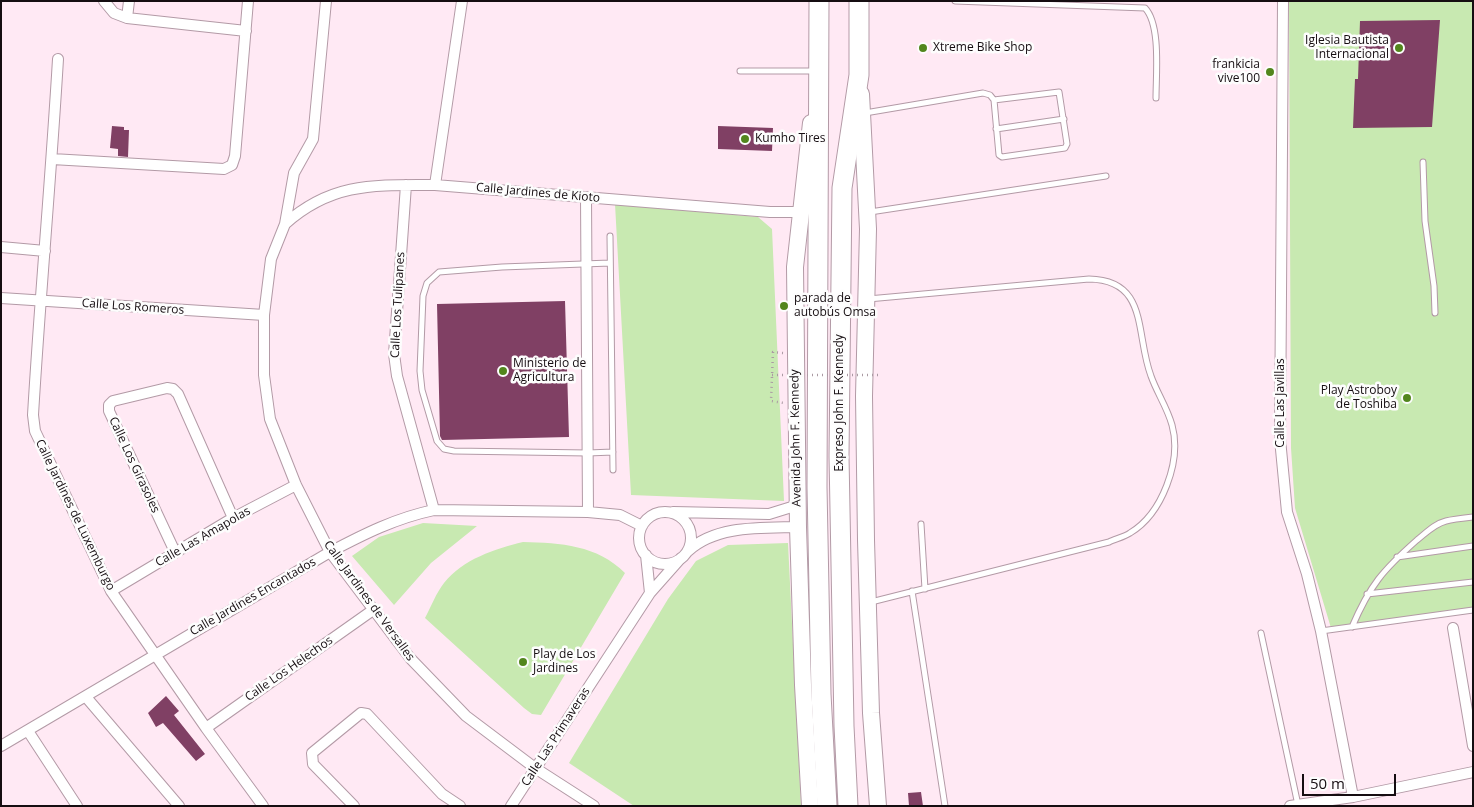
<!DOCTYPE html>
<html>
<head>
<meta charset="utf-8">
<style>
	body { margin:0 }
	#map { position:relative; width:1474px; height:807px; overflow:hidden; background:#ffe9f4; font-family:"Open Sans",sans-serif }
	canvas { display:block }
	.frame { position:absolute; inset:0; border:2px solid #150d11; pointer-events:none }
	.scale { position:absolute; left:1302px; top:774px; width:94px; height:22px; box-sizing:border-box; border:2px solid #150d11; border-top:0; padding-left:6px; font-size:15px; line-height:18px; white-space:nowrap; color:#150d11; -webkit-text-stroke:4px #fdfdfd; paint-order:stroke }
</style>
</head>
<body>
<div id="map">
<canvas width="1474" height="807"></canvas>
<div class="frame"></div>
<div class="scale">50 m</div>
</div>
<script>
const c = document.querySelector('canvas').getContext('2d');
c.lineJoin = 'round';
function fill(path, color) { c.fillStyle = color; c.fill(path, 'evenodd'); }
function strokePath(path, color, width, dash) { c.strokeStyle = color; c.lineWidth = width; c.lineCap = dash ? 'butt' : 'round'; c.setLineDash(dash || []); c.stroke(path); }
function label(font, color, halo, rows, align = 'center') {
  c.font = font + ' "Open Sans",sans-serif'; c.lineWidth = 5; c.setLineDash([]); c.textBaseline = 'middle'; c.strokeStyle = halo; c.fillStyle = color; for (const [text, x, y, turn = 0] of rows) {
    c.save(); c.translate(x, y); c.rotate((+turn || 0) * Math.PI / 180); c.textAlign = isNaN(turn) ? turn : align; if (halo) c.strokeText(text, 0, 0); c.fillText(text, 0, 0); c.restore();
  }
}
fill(new Path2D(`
	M 1289,1 L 1473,1 L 1473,613 L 1331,628 L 1295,508 L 1291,448 Z
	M 615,204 L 758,217 L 772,229 L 784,501 L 631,495 Z
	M 423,523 L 477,526 L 431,563 L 394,605 L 352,556 L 379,537 Z
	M 523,542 C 561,543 597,545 625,573 L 541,715 L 532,714 L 524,708 L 425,618 C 431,607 436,593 444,583 C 463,559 495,549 523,542 Z
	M 788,543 L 801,806 L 634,806 L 569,763 L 668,599 L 696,561 L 728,545 Z`), '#c8e9b1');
fill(new Path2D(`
	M 1440,20 L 1432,127 L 1353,128 L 1355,79 L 1358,79 L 1360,21 Z
	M 112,126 L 124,127 L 124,130 L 129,130 L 128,157 L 118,156 L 118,149 L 110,148 Z
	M 718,126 L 773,128 L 772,151 L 718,149 Z
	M 565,301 L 569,437 L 442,440 L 440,436 L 437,304 Z
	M 166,696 L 179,711 L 174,715 L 205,754 L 196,761 L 163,723 L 156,727 L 148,713 Z
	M 921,792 L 923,806 L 909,806 L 908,793 Z`), '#804064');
const lane = new Path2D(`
	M 955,1 L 1145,8 C 1161,25 1156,74 1156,98
	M 740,71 L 815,71
	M 865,113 L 983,93 L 990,95 L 994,100 L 999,155 L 1002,157 L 1065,148 L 1067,144 L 1059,92 L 994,100
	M 996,129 L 1064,119
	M 1423,162 L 1425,221 L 1434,286 L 1435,313
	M 870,212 L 1106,176
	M 610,236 L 613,470
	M 610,263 L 502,267 L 439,272 L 427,283 L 423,296 L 420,371 L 422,390 L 437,441 L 444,449 L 454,451 L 588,453 L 613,452
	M 868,299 L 1089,279 C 1149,280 1135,334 1151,376 C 1157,393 1167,407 1172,425 C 1182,461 1162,514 1130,533 C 1124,537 1115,539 1109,542 L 871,602
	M 921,524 L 925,589
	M 1397,557 L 1473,546
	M 912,591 L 945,806
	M 1367,594 L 1473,582
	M 1352,627 C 1370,585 1383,570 1417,540 C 1426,533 1434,524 1446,521 C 1454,519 1464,518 1473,517
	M 1321,631 L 1473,610
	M 1261,633 L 1298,805`);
const street = new Path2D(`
	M 104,1 L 114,13 L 127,18 L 246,31
	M 326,1 L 313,139 L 294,173 L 285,224 L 271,259 L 264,315 L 264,375 L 270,419 L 296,485 L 330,552 L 410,658 L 466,716 L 535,768 L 594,806
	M 1283,1 L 1280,439 L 1287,512 L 1307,574 L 1321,631 L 1353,797
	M 127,18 L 129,1
	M 58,59 C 51,178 40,296 33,415 L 35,431 L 111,591 L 206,728 L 263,806
	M 52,159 L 224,169 L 232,165 L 235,156 L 248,1
	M 406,185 L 394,354 L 397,376 L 434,510
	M 435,185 L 462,1
	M 586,197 L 588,512
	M 285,224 C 332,182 375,185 435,185 L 770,212 L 801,212
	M 1,247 L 45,251
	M 1,298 L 264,315
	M 673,512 L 769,514 L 798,505
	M639 538a26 26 0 1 1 52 0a26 26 0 1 1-52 0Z
	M 688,551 C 716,525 761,528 798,527
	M 175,552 L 109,411 L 109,405 L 113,401 L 167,388 L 173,389 L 178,394 L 233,518
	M 646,555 L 650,593
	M 111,591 L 233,518 L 296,485
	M 1453,628 L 1473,746
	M 86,697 L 179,806
	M 206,728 L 373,610
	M 28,731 L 77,806
	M 1,746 L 330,552 C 364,534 396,518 434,510 L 588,512 L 620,515 L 642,526
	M 354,806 L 313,764 L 312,753 L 361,713 L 367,714 L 442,794 L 460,806
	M 511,806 L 650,593 L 681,558
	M 1290,806 L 1353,797 L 1473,772`);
const primary = new Path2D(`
	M 861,94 L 868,229 L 864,396 L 866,540 L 871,713 L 878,806
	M 810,806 L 803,685 L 798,527 L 795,267 L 811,123`);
const highway = new Path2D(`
	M 819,1 L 817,487 L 821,694 L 827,806
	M 848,806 L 844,726 L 839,456 L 842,188 L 859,75 L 859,1`);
strokePath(lane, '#b39aa6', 7);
strokePath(street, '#b39aa6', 12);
strokePath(primary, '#b39aa6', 18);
strokePath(highway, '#b39aa6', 21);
strokePath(new Path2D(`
	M 783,353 L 773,352 L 771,401 L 784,403`), '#ab9aa3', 2.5, [1, 4]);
strokePath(lane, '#fff', 5);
strokePath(street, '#fff', 10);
strokePath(primary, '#fff', 16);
strokePath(highway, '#fff', 19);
strokePath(new Path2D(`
	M 772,375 L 878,375`), '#ab9aa3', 2.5, [1, 4]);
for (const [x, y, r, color] of [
	[923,48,5,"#52861d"],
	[1399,48,5,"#52861d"],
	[1270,72,5,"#52861d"],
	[745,139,5,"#52861d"],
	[784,306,5,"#52861d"],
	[503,371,5,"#52861d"],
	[1407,398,5,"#52861d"],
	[523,662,5,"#52861d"]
]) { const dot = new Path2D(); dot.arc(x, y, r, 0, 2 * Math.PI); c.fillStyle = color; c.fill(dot); strokePath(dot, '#fdfdfd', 2); }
label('12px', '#150d11', '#fdfdfd', [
	["Iglesia Bautista",1389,41,"right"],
	["Internacional",1389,55,"right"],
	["Xtreme Bike Shop",933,48],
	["frankicia",1260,65,"right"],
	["vive100",1260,79,"right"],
	["Kumho Tires",755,139],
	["parada de",794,299],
	["autobús Omsa",794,313],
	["Ministerio de",513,364],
	["Agricultura",513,378],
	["Play Astroboy",1397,391,"right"],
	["de Toshiba",1397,405,"right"],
	["Play de Los",533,655],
	["Jardines",533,669]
], 'left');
label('12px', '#150d11', '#fdfdfd', [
	["Calle Jardines de Kioto",538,193,5],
	["Calle Los Tulipanes",398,305,-87],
	["Calle Los Romeros",133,307,4],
	["Expreso John F. Kennedy",840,403,-90],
	["Calle Las Javillas",1281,403,-90],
	["Avenida John F. Kennedy",796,438,-91],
	["Calle Los Girasoles",134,465,65],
	["Calle Jardines de Luxemburgo",75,515,64],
	["Calle Las Amapolas",203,537,-30],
	["Calle Jardines Encantados",253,597,-30],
	["Calle Jardines de Versalles",369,601,54],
	["Calle Los Helechos",289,669,-35],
	["Calle Las Primaveras",556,737,-57]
]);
</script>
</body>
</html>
